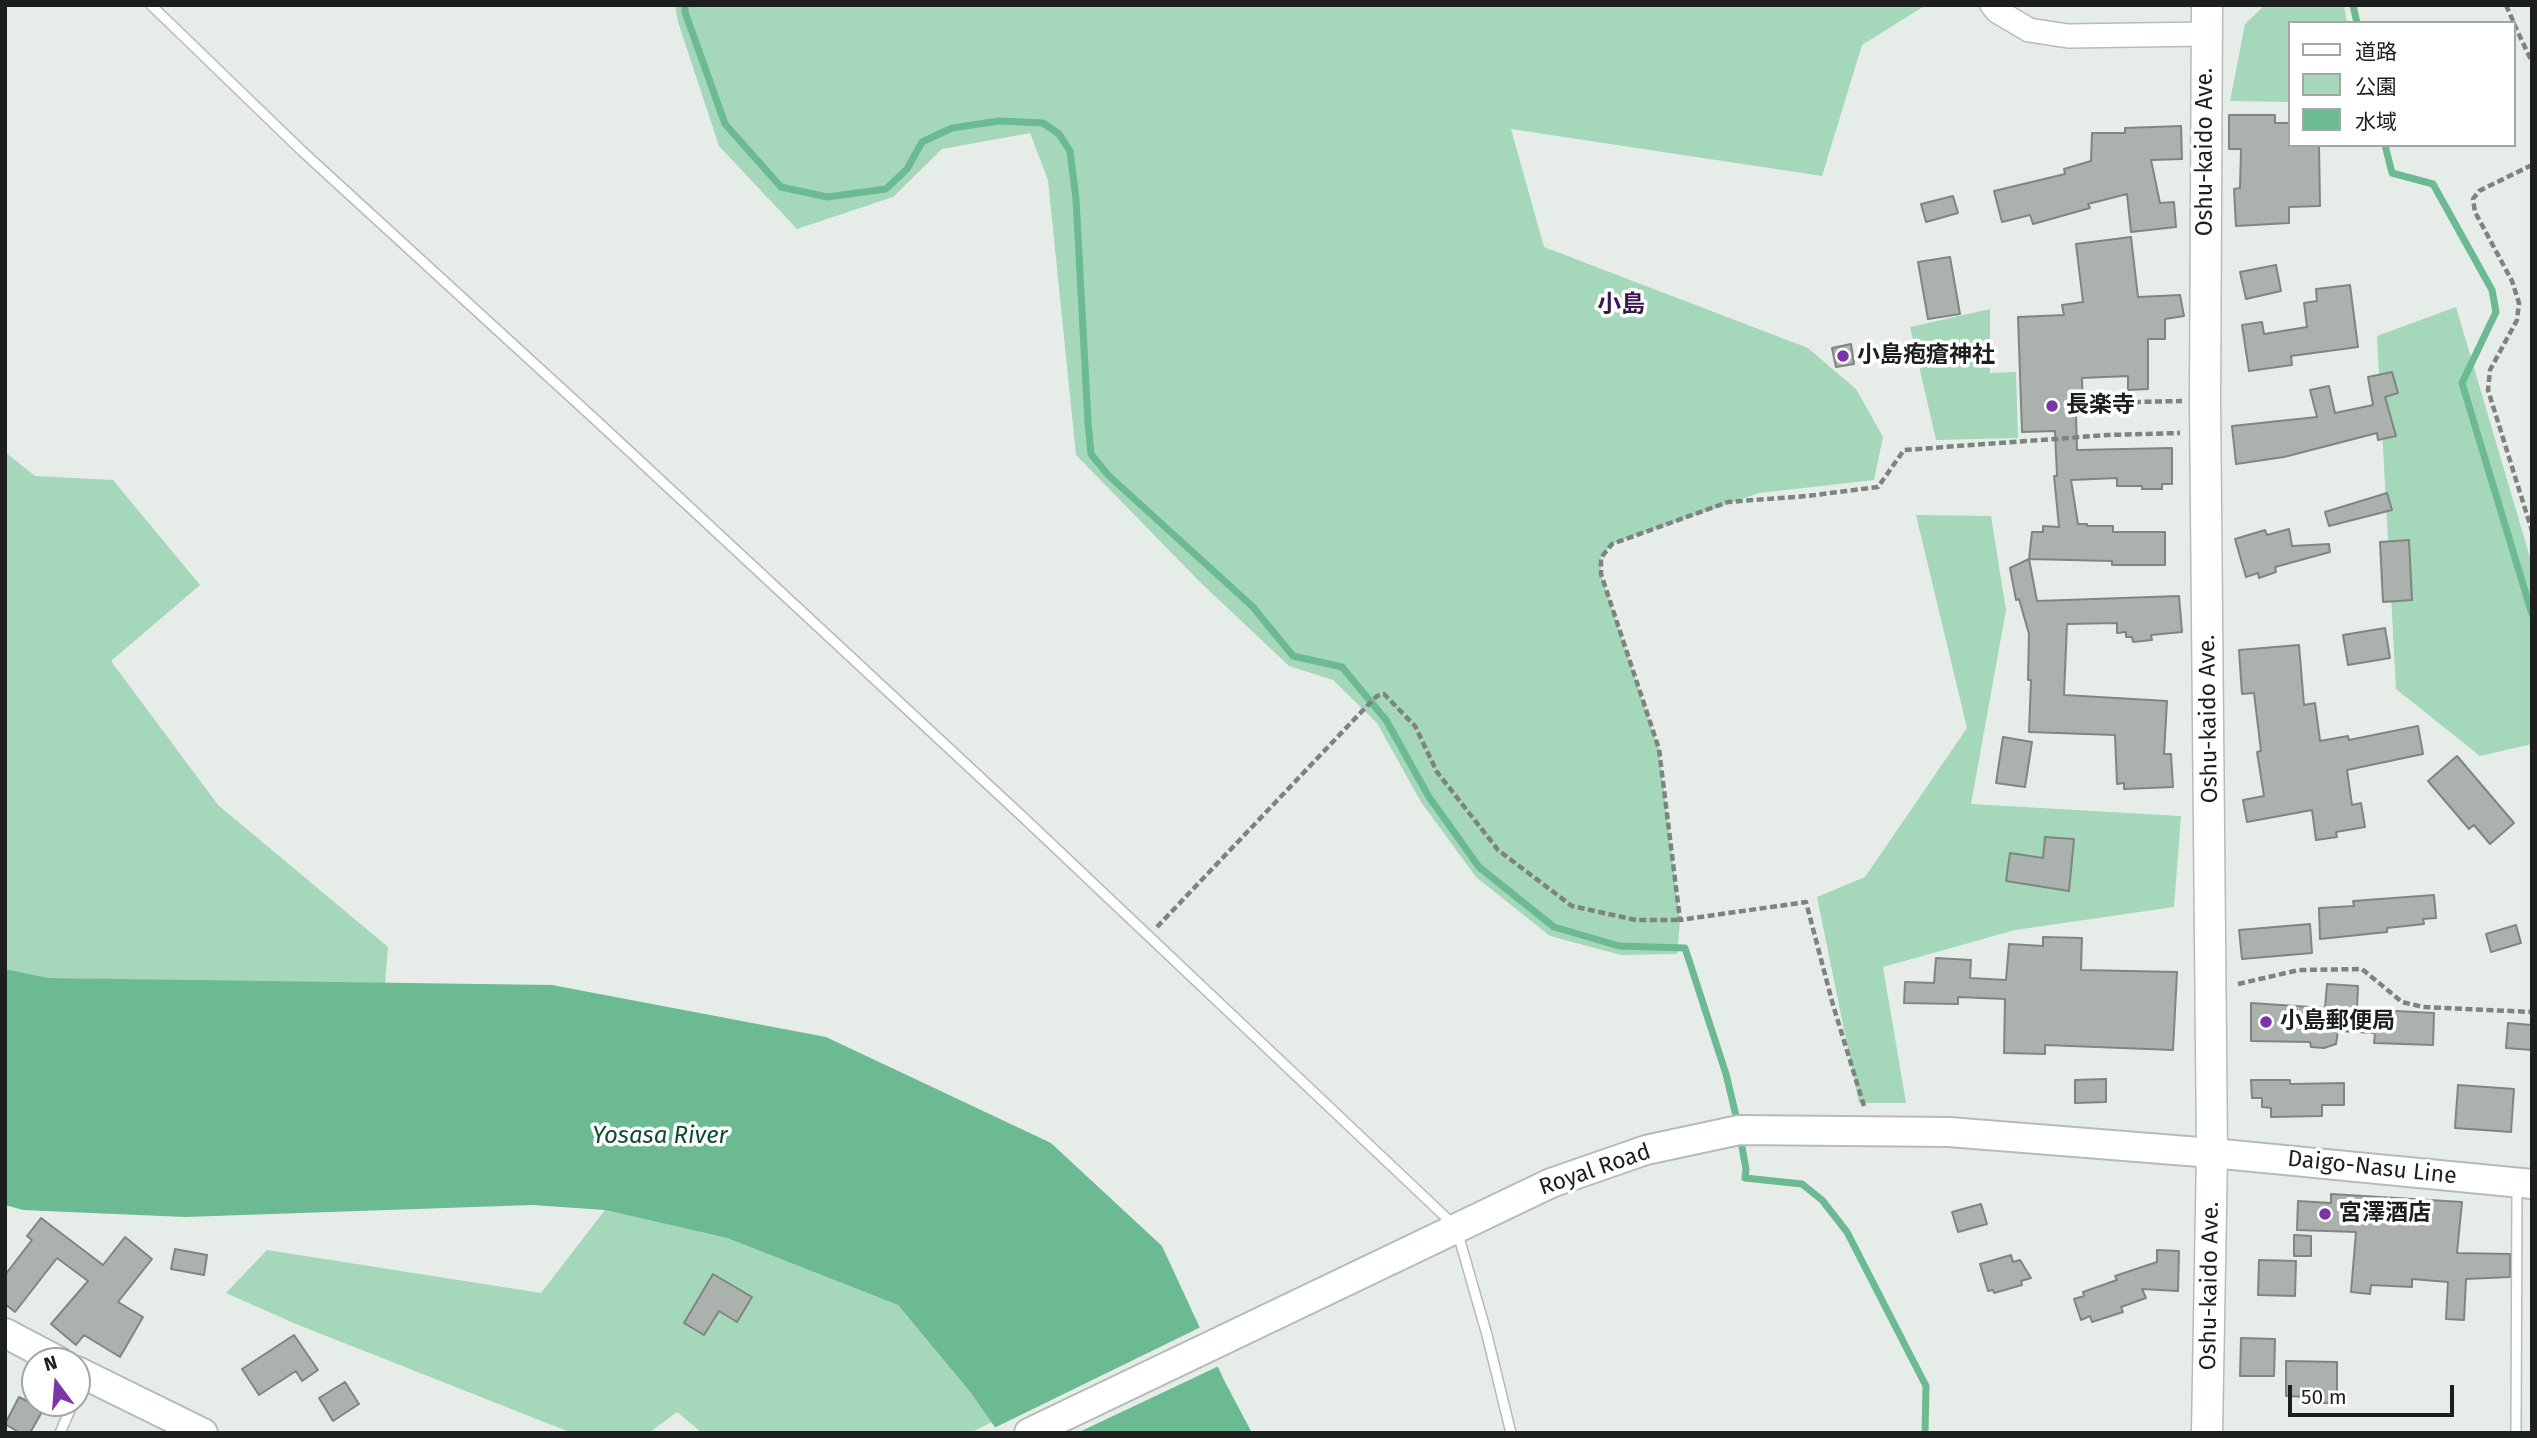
<!DOCTYPE html>
<html>
<head>
<meta charset="utf-8">
<style>
	body { margin:0 }
	#map { position:relative; width:2537px; height:1438px; overflow:hidden; background:#e6ede8; font-family:"Fira Sans","Noto Sans JP",sans-serif }
	canvas { display:block }
	.frame { position:absolute; inset:0; border:7px solid #1c1f1d; pointer-events:none }
	.legend { position:absolute; left:2288px; top:21px; width:228px; height:126px; box-sizing:border-box; background:#fff; border:2px solid #a4a5a5; margin:0; padding:9px 12px; list-style:none; font-size:21px; color:#1c1f1d }
	.legend li { display:flex; align-items:center; gap:14px; height:35px }
	.legend b { width:35px; border:2px solid #a4a5a5 }
	.north { position:absolute; left:21px; top:1347px; width:70px; height:70px; box-sizing:border-box; background:#fff; border:2px solid #a4a5a5; border-radius:50%; rotate:344deg; font-size:19px; font-weight:700; line-height:28px; text-align:center; color:#1c1f1d }
	.north::after { content:''; display:block; margin:auto; width:24px; height:32px; background:#7c35a8; clip-path:polygon(50% 0,100% 100%,50% 72%,0 100%) }
	.scale { position:absolute; left:2288px; top:1385px; width:166px; height:32px; box-sizing:border-box; border:4px solid #1c1f1d; border-top:0; padding-left:9px; font-size:21px; line-height:24px; white-space:nowrap; color:#1c1f1d; -webkit-text-stroke:5px #fff; paint-order:stroke }
</style>
</head>
<body>
<div id="map">
<canvas width="2537" height="1438"></canvas>
<div class="frame"></div>
<ul class="legend">
<li><b style="height:9px;background:#fff"></b>道路</li>
<li><b style="height:19px;background:#a5d7ba"></b>公園</li>
<li><b style="height:19px;background:#6cba91"></b>水域</li>
</ul>
<div class="north">N</div>
<div class="scale">50 m</div>
</div>
<script>
const c = document.querySelector('canvas').getContext('2d');
c.lineJoin = 'round';
function fill(path, color) { c.fillStyle = color; c.fill(path, 'evenodd'); }
function strokePath(path, color, width, dash) { c.strokeStyle = color; c.lineWidth = width; c.lineCap = dash ? 'butt' : 'round'; c.setLineDash(dash || []); c.stroke(path); }
function label(font, color, halo, rows, align = 'center') {
  c.font = font + ' "Fira Sans","Noto Sans JP",sans-serif'; c.lineWidth = 7; c.setLineDash([]); c.textBaseline = 'middle'; c.strokeStyle = halo; c.fillStyle = color; for (const [text, x, y, turn = 0] of rows) {
    c.save(); c.translate(x, y); c.rotate((+turn || 0) * Math.PI / 180); c.textAlign = isNaN(turn) ? turn : align; if (halo) c.strokeText(text, 0, 0); c.fillText(text, 0, 0); c.restore();
  }
}
fill(new Path2D(`
	M 675,5 L 1926,5 L 1862,45 L 1822,176 L 1511,129 L 1544,247 L 1808,348 L 1856,389 L 1883,437 L 1874,480 L 1759,493 L 1612,544 L 1601,558 L 1601,574 L 1659,749 L 1680,920 L 1677,954 L 1621,955 L 1550,936 L 1476,877 L 1421,802 L 1377,723 L 1333,680 L 1289,666 L 1200,582 L 1076,455 L 1048,180 L 1030,133 L 942,149 L 893,197 L 797,229 L 719,146 L 678,22 Z
	M 2265,5 L 2344,5 L 2347,23 L 2290,23 L 2290,102 L 2230,101 L 2245,24 Z
	M 2456,307 L 2532,564 L 2532,744 L 2480,756 L 2396,689 L 2377,336 Z
	M 1990,309 L 1990,373 L 2016,372 L 2018,438 L 1936,440 L 1910,327 Z
	M 5,452 L 35,476 L 113,480 L 200,585 L 111,661 L 218,805 L 388,947 L 385,984 L 49,978 L 5,969 Z
	M 1916,515 L 1991,516 L 2006,610 L 1971,804 L 2181,816 L 2174,907 L 2015,930 L 1883,967 L 1906,1103 L 1859,1103 L 1817,897 L 1865,877 L 1967,728 Z
	M 605,1210 L 727,1238 L 898,1305 L 971,1393 L 992,1422 L 970,1433 L 702,1433 L 677,1412 L 649,1433 L 572,1433 L 296,1324 L 226,1293 L 267,1250 L 541,1293 Z`), '#a5d7ba');
fill(new Path2D(`
	M 5,969 L 49,978 L 552,985 L 826,1037 L 1051,1143 L 1162,1246 L 1224,1380 L 1252,1433 L 999,1433 L 971,1393 L 898,1305 L 727,1238 L 605,1210 L 532,1205 L 185,1217 L 23,1210 L 5,1205 Z`), '#6cba91');
fill(new Path2D(`
	M 1203,1326 L 1221,1365 L 1077,1433 L 995,1433 L 992,1429 Z`), '#e6ede8');
strokePath(new Path2D(`
	M 685,5 L 685,12 L 725,124 L 781,187 L 827,197 L 886,189 L 907,169 L 922,142 L 952,128 L 999,121 L 1043,123 L 1059,134 L 1070,151 L 1076,199 L 1088,422 L 1091,454 L 1108,475 L 1253,607 L 1293,656 L 1342,667 L 1386,720 L 1429,797 L 1479,867 L 1554,927 L 1619,946 L 1685,948 L 1726,1074 L 1738,1124
	M 2353,5 L 2357,23
	M 2385,145 L 2392,173 L 2433,184 L 2492,290 L 2496,312 L 2462,383 L 2532,614
	M 1740,1136 L 1746,1169 L 1745,1178 L 1802,1184 L 1822,1200 L 1847,1232 L 1926,1386 L 1925,1433`), '#6cba91', 7);
const building = new Path2D(`
	M 2229,115 L 2275,115 L 2275,123 L 2290,123 L 2290,145 L 2319,145 L 2320,206 L 2289,207 L 2289,223 L 2236,226 L 2234,189 L 2240,188 L 2241,149 L 2229,149 Z
	M 2181,126 L 2182,159 L 2151,160 L 2160,203 L 2174,202 L 2176,227 L 2131,232 L 2127,194 L 2088,204 L 2090,208 L 2033,224 L 2030,215 L 2002,222 L 1994,191 L 2065,174 L 2064,169 L 2091,161 L 2092,133 L 2125,133 L 2125,128 Z
	M 1953,196 L 1958,213 L 1926,222 L 1921,204 Z
	M 2131,237 L 2138,297 L 2180,295 L 2184,316 L 2165,319 L 2165,339 L 2148,339 L 2148,389 L 2128,390 L 2128,376 L 2082,378 L 2083,414 L 2076,415 L 2077,450 L 2172,448 L 2172,484 L 2162,484 L 2162,489 L 2142,489 L 2142,486 L 2117,486 L 2117,478 L 2071,480 L 2078,524 L 2087,524 L 2087,526 L 2113,526 L 2113,532 L 2165,532 L 2165,565 L 2112,565 L 2112,561 L 2029,559 L 2032,532 L 2043,532 L 2043,526 L 2059,527 L 2054,476 L 2057,476 L 2055,431 L 2022,432 L 2018,317 L 2064,315 L 2062,305 L 2083,302 L 2076,244 Z
	M 1950,257 L 1960,314 L 1928,319 L 1918,262 Z
	M 2276,265 L 2281,291 L 2246,299 L 2240,272 Z
	M 2350,285 L 2358,347 L 2291,356 L 2292,365 L 2249,371 L 2242,325 L 2262,322 L 2264,334 L 2307,327 L 2304,303 L 2317,301 L 2316,289 Z
	M 1851,344 L 1854,364 L 1836,367 L 1832,348 Z
	M 2392,372 L 2398,393 L 2385,397 L 2396,436 L 2378,440 L 2377,433 L 2284,457 L 2236,464 L 2232,426 L 2317,417 L 2310,390 L 2329,386 L 2335,413 L 2373,405 L 2368,377 Z
	M 2387,493 L 2392,510 L 2329,526 L 2325,512 Z
	M 2289,529 L 2292,546 L 2329,544 L 2330,552 L 2275,567 L 2276,572 L 2259,578 L 2258,573 L 2246,577 L 2235,539 L 2265,530 L 2267,535 Z
	M 2409,540 L 2412,600 L 2383,602 L 2380,542 Z
	M 2029,559 L 2037,601 L 2179,596 L 2182,632 L 2151,635 L 2152,640 L 2133,642 L 2132,637 L 2126,637 L 2126,632 L 2117,633 L 2117,623 L 2067,624 L 2064,695 L 2167,701 L 2164,754 L 2171,754 L 2173,787 L 2124,789 L 2124,783 L 2117,784 L 2115,735 L 2029,732 L 2031,680 L 2028,680 L 2029,634 L 2019,599 L 2016,600 L 2010,568 Z
	M 2385,628 L 2390,658 L 2348,665 L 2343,635 Z
	M 2299,645 L 2304,705 L 2315,703 L 2320,741 L 2348,736 L 2349,740 L 2418,726 L 2423,754 L 2347,770 L 2352,805 L 2361,803 L 2365,827 L 2336,832 L 2337,837 L 2316,840 L 2312,810 L 2247,822 L 2243,800 L 2264,796 L 2257,752 L 2261,751 L 2254,693 L 2242,694 L 2239,650 Z
	M 2003,737 L 2032,742 L 2025,787 L 1996,783 Z
	M 2457,756 L 2514,823 L 2490,844 L 2474,825 L 2469,829 L 2428,781 Z
	M 2045,837 L 2074,839 L 2069,891 L 2006,881 L 2010,853 L 2043,858 Z
	M 2434,895 L 2436,918 L 2423,919 L 2424,924 L 2387,928 L 2387,932 L 2320,939 L 2319,908 L 2354,906 L 2353,901 Z
	M 2310,924 L 2312,953 L 2242,959 L 2239,930 Z
	M 2516,925 L 2521,943 L 2491,952 L 2486,934 Z
	M 2043,937 L 2082,938 L 2081,970 L 2177,972 L 2173,1050 L 2045,1045 L 2045,1054 L 2004,1053 L 2005,999 L 1958,997 L 1958,1004 L 1904,1003 L 1905,982 L 1934,983 L 1936,958 L 1971,960 L 1970,978 L 2006,980 L 2009,944 L 2043,946 Z
	M 2327,984 L 2358,986 L 2357,1009 L 2434,1013 L 2433,1045 L 2374,1043 L 2375,1033 L 2338,1031 L 2336,1044 L 2324,1048 L 2311,1047 L 2310,1042 L 2251,1041 L 2251,1003 L 2325,1008 Z
	M 2508,1023 L 2532,1025 L 2532,1050 L 2506,1048 Z
	M 2106,1079 L 2106,1102 L 2075,1103 L 2075,1080 Z
	M 2251,1080 L 2290,1080 L 2290,1084 L 2344,1083 L 2344,1105 L 2322,1105 L 2322,1116 L 2271,1117 L 2271,1108 L 2262,1107 L 2262,1098 L 2252,1098 Z
	M 2458,1085 L 2514,1089 L 2511,1132 L 2455,1128 Z
	M 2331,1194 L 2462,1202 L 2457,1253 L 2510,1254 L 2510,1277 L 2466,1279 L 2464,1320 L 2446,1319 L 2448,1282 L 2412,1279 L 2412,1287 L 2371,1285 L 2370,1294 L 2351,1292 L 2356,1232 L 2297,1230 L 2298,1201 L 2331,1203 Z
	M 1981,1204 L 1987,1224 L 1958,1232 L 1952,1212 Z
	M 41,1218 L 103,1265 L 125,1237 L 152,1259 L 118,1302 L 143,1317 L 120,1357 L 84,1335 L 76,1345 L 51,1324 L 88,1281 L 57,1258 L 15,1312 L 5,1304 L 5,1275 L 32,1240 L 27,1236 Z
	M 2294,1235 L 2311,1236 L 2311,1256 L 2294,1256 Z
	M 175,1249 L 207,1255 L 204,1275 L 171,1269 Z
	M 2157,1250 L 2179,1251 L 2178,1291 L 2142,1289 L 2146,1298 L 2121,1307 L 2123,1312 L 2092,1322 L 2090,1316 L 2081,1320 L 2074,1299 L 2084,1296 L 2083,1292 L 2117,1280 L 2115,1276 L 2157,1262 Z
	M 2011,1255 L 2013,1262 L 2020,1260 L 2031,1278 L 2021,1281 L 2022,1285 L 1994,1293 L 1993,1290 L 1988,1291 L 1980,1264 Z
	M 2259,1260 L 2296,1261 L 2295,1296 L 2258,1295 Z
	M 713,1274 L 752,1297 L 737,1322 L 719,1311 L 704,1335 L 684,1323 Z
	M 294,1335 L 318,1370 L 302,1381 L 296,1371 L 259,1395 L 242,1369 Z
	M 2241,1338 L 2275,1339 L 2274,1376 L 2240,1376 Z
	M 2286,1361 L 2337,1362 L 2337,1403 L 2308,1403 L 2308,1397 L 2286,1396 Z
	M 345,1382 L 359,1404 L 333,1421 L 319,1398 Z
	M 19,1397 L 43,1410 L 30,1433 L 20,1433 L 5,1424 Z`);
fill(building, '#abb1ad');
strokePath(building, '#7f8682', 2);
const service = new Path2D(`
	M 151,5 L 302,151 L 599,423 L 1024,818 L 1456,1227 L 1487,1335 L 1511,1433
	M 77,1395 L 85,1377
	M 60,1433 L 73,1403
	M 2516,1433 L 2517,1185`);
const tertiary = new Path2D(`
	M 1992,5 L 1997,11 L 2029,30 L 2068,36 L 2207,34`);
const primary = new Path2D(`
	M 5,1333 L 58,1361
	M 77,1371 L 203,1433
	M 1029,1433 L 1551,1183 L 1646,1150 L 1739,1130 L 1949,1132 L 2212,1153 L 2532,1184`);
const trunk = new Path2D(`
	M 2207,5 L 2205,400 L 2212,1153 L 2207,1433`);
strokePath(service, '#b5bcb8', 12);
strokePath(tertiary, '#b5bcb8', 26);
strokePath(primary, '#b5bcb8', 32);
strokePath(trunk, '#b5bcb8', 33);
strokePath(new Path2D(`
	M 2506,5 L 2514,23
	M 2514,24 L 2532,62
	M 2532,165 L 2479,191 L 2473,199 L 2475,212 L 2512,281 L 2519,303 L 2517,320 L 2490,370 L 2488,390 L 2532,531
	M 2092,403 L 2182,401
	M 1157,927 L 1365,708 L 1377,696 L 1384,694 L 1415,726 L 1437,772 L 1498,850 L 1572,906 L 1636,920 L 1680,920
	M 2238,984 L 2299,970 L 2362,969 L 2402,1002 L 2423,1007 L 2532,1012
	M 1864,1106 L 1833,1005 L 1806,902 L 1680,920 L 1659,749 L 1601,574 L 1601,558 L 1612,544 L 1728,502 L 1807,496 L 1878,487 L 1904,450 L 2108,435 L 2180,433`), '#7e8380', 4.5, [7, 3.5]);
strokePath(service, '#fff', 9);
strokePath(tertiary, '#fff', 23);
strokePath(primary, '#fff', 28);
strokePath(trunk, '#fff', 30);
for (const [x, y, r, color] of [
	[1843,356,7,"#7c35a8"],
	[2052,406,7,"#7c35a8"],
	[2266,1022,7,"#7c35a8"],
	[2325,1214,7,"#7c35a8"]
]) { const dot = new Path2D(); dot.arc(x, y, r, 0, 2 * Math.PI); c.fillStyle = color; c.fill(dot); strokePath(dot, '#fff', 2.5); }
label('23px', '#1c1f1d', '#fff', [
	["Oshu-kaido Ave.",2206,152,-90],
	["Oshu-kaido Ave.",2209,719,-91],
	["Daigo-Nasu Line",2372,1168,6],
	["Royal Road",1595,1170,-19],
	["Oshu-kaido Ave.",2210,1286,-89]
]);
label('bold 23px', '#1c1f1d', '#fff', [
	["小島疱瘡神社",1857,356],
	["長楽寺",2066,406],
	["小島郵便局",2280,1022],
	["宮澤酒店",2339,1214]
], 'left');
label('bold 24px', '#39174f', '#fff', [
	["小島",1621,305]
]);
label('italic 24px', '#0d4c31', '#fff', [
	["Yosasa River",660,1136]
]);
</script>
</body>
</html>
